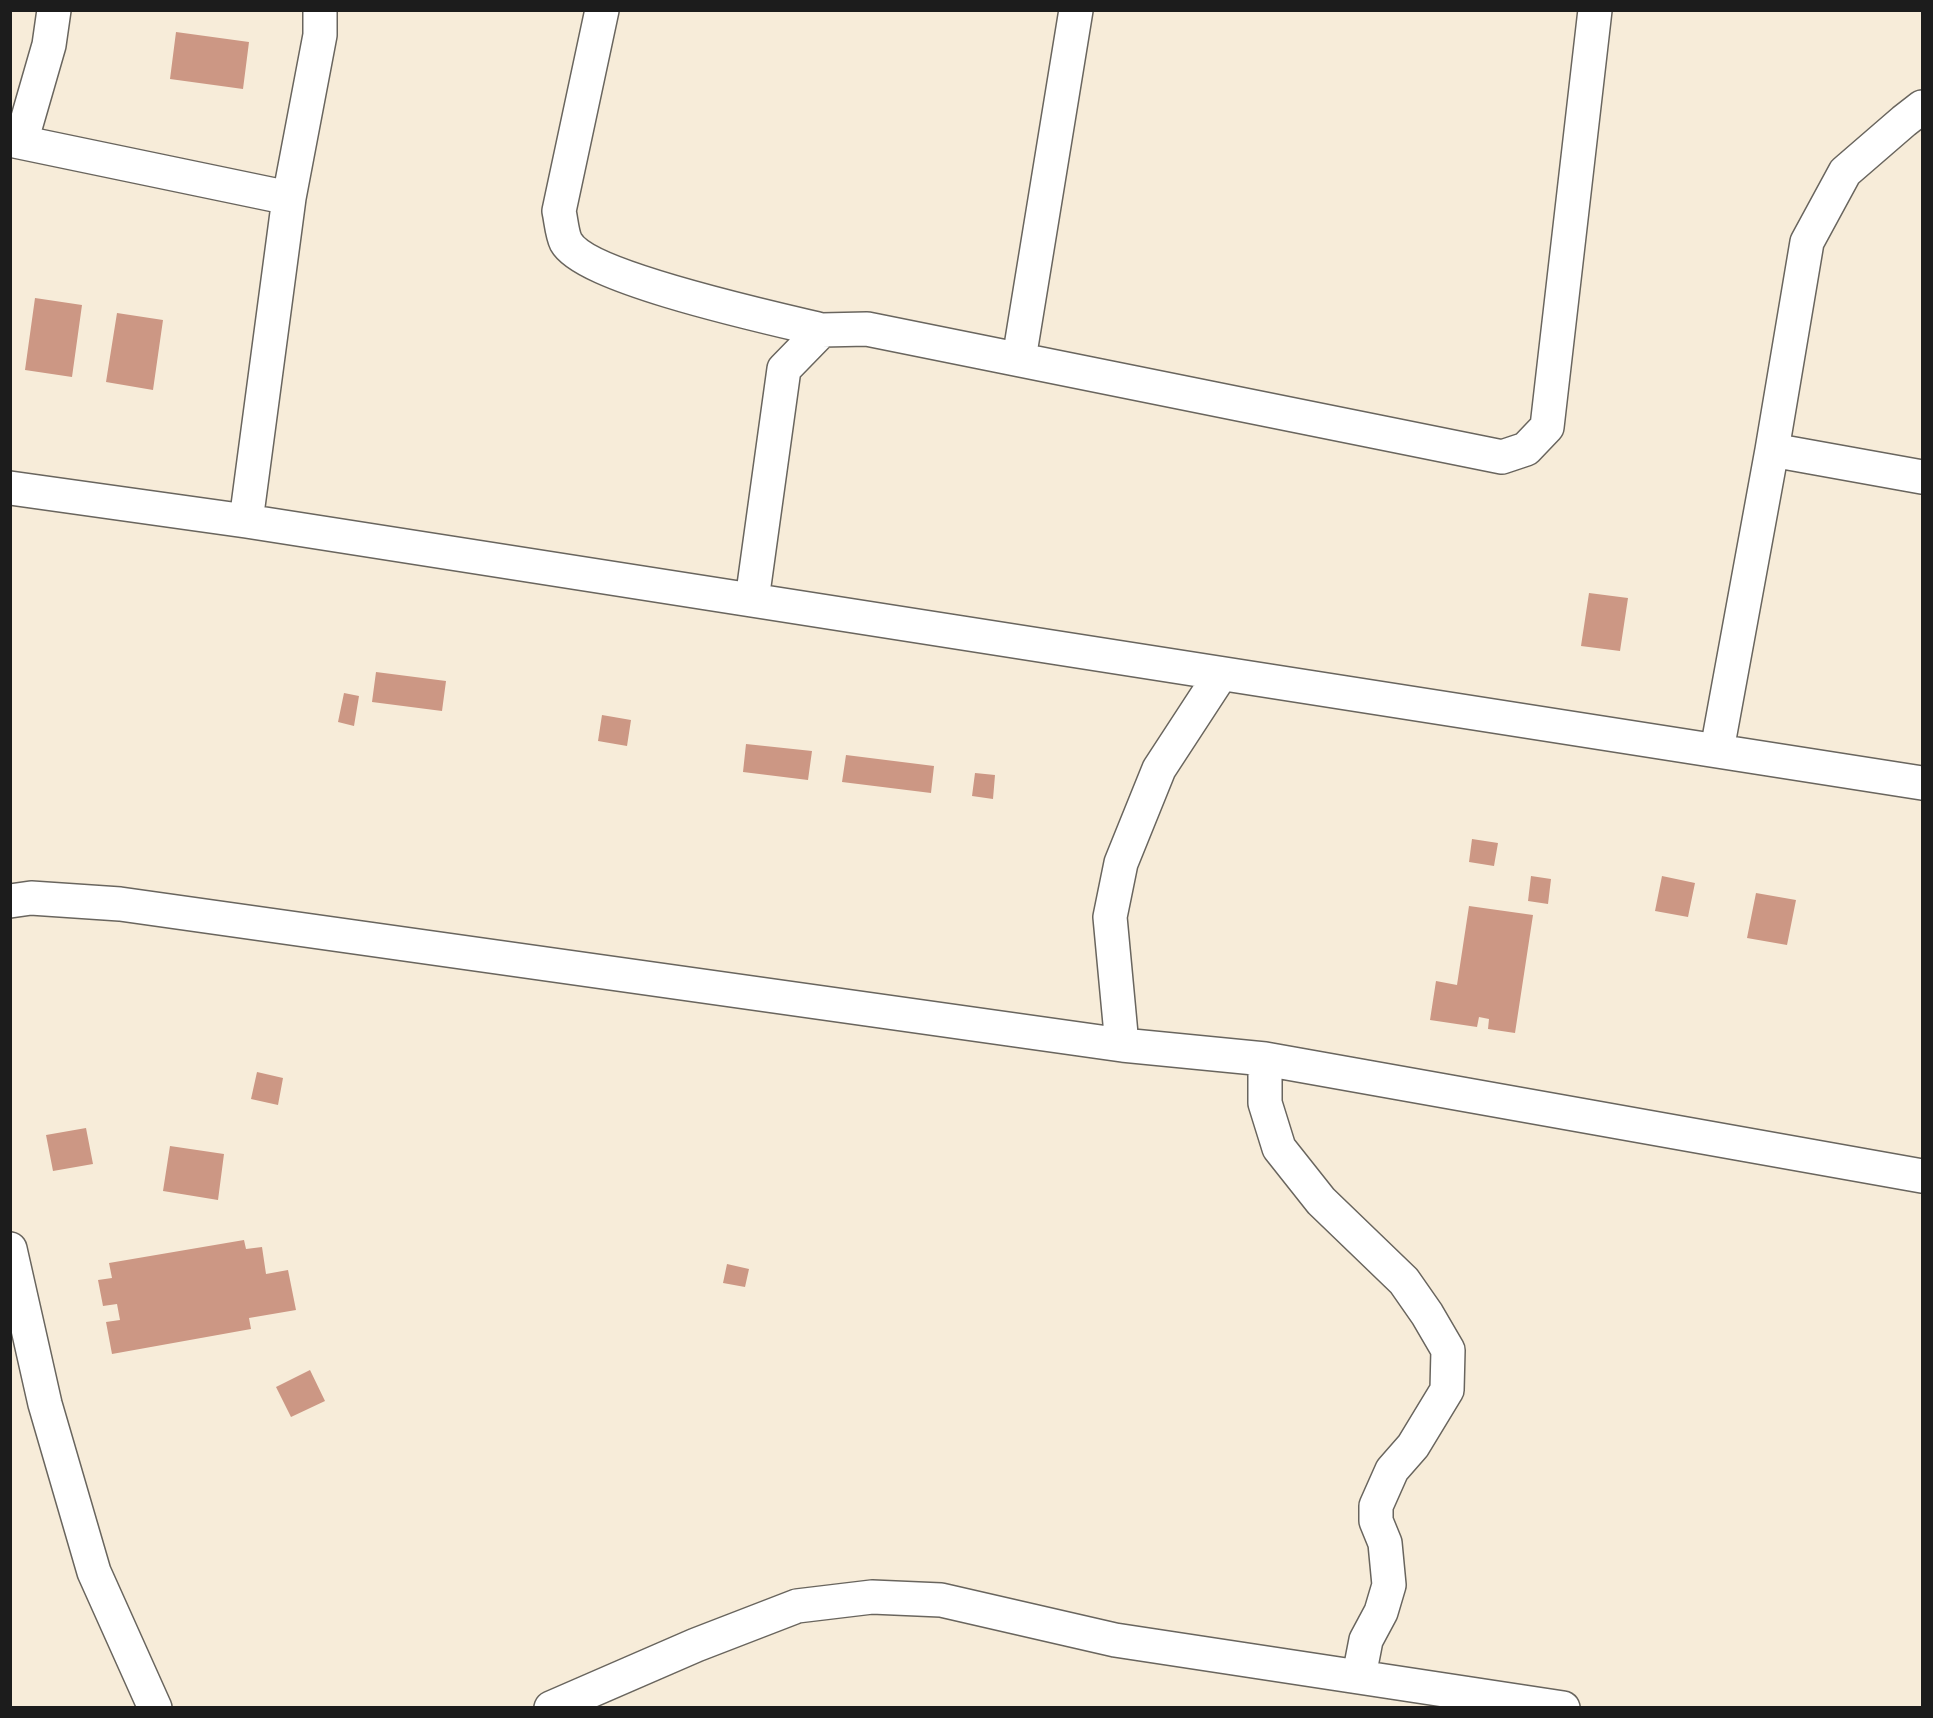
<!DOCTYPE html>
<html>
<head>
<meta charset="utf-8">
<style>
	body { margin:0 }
	#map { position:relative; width:1933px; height:1718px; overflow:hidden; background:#f7ecd9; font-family:"IM FELL English",serif }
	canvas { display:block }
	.frame { position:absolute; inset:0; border:12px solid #1c1c1c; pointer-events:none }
</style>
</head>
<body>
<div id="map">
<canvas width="1933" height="1718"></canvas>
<div class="frame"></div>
</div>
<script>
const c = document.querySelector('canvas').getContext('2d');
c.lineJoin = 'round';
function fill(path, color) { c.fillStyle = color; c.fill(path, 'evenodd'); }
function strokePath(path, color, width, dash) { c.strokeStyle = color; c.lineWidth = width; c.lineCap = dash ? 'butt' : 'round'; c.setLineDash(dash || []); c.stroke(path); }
fill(new Path2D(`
	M 176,32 L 249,42 L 243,89 L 170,79 Z
	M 35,298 L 82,305 L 72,377 L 25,370 Z
	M 117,313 L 163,320 L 153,390 L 106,382 Z
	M 1589,593 L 1628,598 L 1620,651 L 1581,646 Z
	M 376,672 L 446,681 L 442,711 L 372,702 Z
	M 344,693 L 359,696 L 354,726 L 338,722 Z
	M 602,715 L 631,720 L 627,746 L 598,741 Z
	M 746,744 L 812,751 L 808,780 L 743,772 Z
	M 846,755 L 934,766 L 931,793 L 842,782 Z
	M 975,773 L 995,775 L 993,799 L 972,796 Z
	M 1472,839 L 1498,843 L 1494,866 L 1469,862 Z
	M 1531,876 L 1551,879 L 1548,904 L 1528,901 Z
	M 1662,876 L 1695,883 L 1688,917 L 1655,911 Z
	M 1756,893 L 1796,900 L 1787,945 L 1747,938 Z
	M 1469,906 L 1533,915 L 1515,1033 L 1488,1029 L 1489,1019 L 1479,1017 L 1477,1027 L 1430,1020 L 1436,981 L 1457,985 Z
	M 257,1072 L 283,1078 L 278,1105 L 251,1099 Z
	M 86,1128 L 93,1164 L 53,1171 L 46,1135 Z
	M 170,1146 L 224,1154 L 218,1200 L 163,1191 Z
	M 244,1240 L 246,1249 L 262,1247 L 266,1274 L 288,1270 L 296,1310 L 249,1318 L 251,1329 L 112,1354 L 106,1322 L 120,1320 L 117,1304 L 103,1306 L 98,1280 L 112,1278 L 109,1263 Z
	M 727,1264 L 749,1269 L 745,1287 L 723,1283 Z
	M 310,1370 L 325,1401 L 291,1417 L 276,1387 Z`), '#cc9784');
const minor = new Path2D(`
	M 602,10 L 559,211 C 561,220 562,234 566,242 C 586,278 776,319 822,330
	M 10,140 L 289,198
	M 21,142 L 49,45 L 54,10
	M 1019,359 L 1076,10
	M 1772,450 L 1922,477
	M 10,488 L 246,521 L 1922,783
	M 246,521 L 289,198 L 320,35 L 320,10
	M 752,600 L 784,369 L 822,330 L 867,329 L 1502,457 L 1526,449 L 1547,427 L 1595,10
	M 1717,750 L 1772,450 L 1807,242 L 1845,172 L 1904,121 L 1922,107
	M 10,901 L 31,898 L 120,904 L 1122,1045 L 1265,1059 L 1922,1176
	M 1122,1045 L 1110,917 L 1121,863 L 1159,769 L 1221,674
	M 1265,1059 L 1265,1103 L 1279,1148 L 1321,1201 L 1404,1281 L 1427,1314 L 1448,1350 L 1447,1390 L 1413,1446 L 1392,1470 L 1376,1506 L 1376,1521 L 1385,1543 L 1389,1585 L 1381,1612 L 1366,1640 L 1359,1676
	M 10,1249 L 45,1404 L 94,1572 L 155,1708
	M 551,1708 L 696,1645 L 797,1606 L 872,1597 L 941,1600 L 1115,1640 L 1563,1708`);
strokePath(minor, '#69655e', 36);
strokePath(minor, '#fff', 33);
</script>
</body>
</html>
